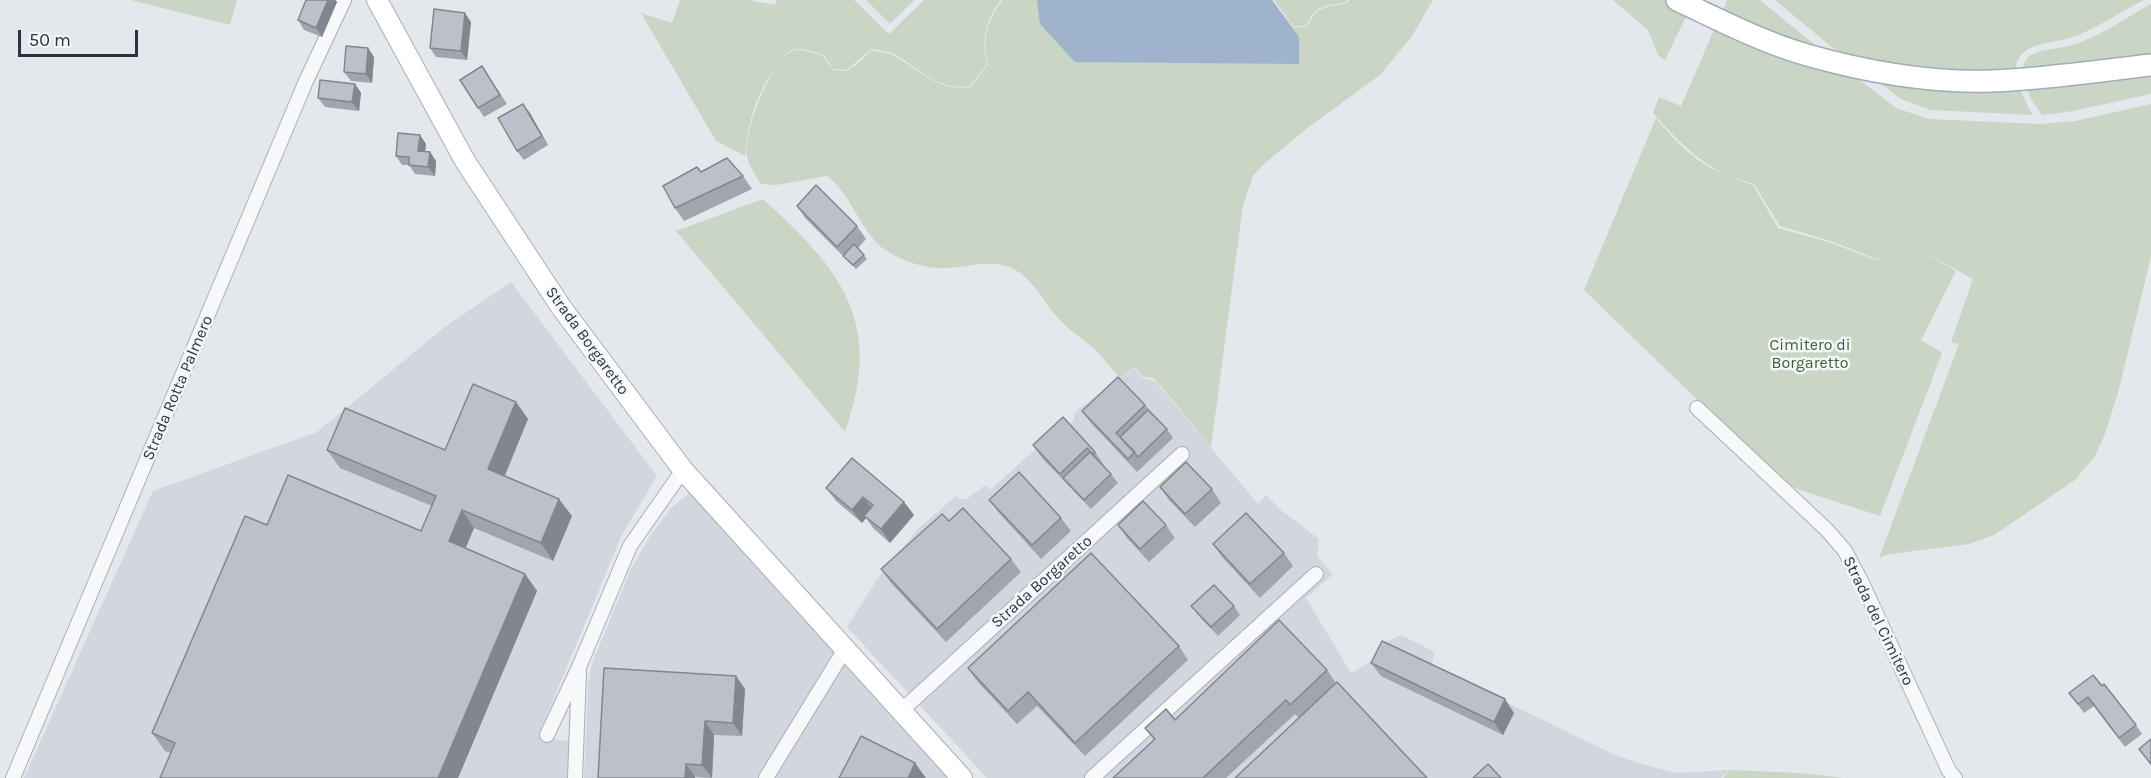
<!DOCTYPE html>
<html>
<head>
<meta charset="utf-8">
<style>
	body { margin:0 }
	#map { position:relative; width:2151px; height:778px; overflow:hidden; background:#e4e7ec; font-family:Karla,sans-serif }
	canvas { display:block }
	.scale { position:absolute; left:18px; top:30px; width:120px; height:27px; box-sizing:border-box; border:3px solid #2b3445; border-top:0; padding-left:8px; font-size:18px; line-height:21px; white-space:nowrap; color:#2b3445; -webkit-text-stroke:4px #f4f6f9; paint-order:stroke }
</style>
</head>
<body>
<div id="map">
<canvas width="2151" height="778"></canvas>
<div class="scale">50 m</div>
</div>
<script>
const c = document.querySelector('canvas').getContext('2d');
c.lineJoin = 'round';
function fill(path, color) { c.fillStyle = color; c.fill(path, 'evenodd'); }
function strokePath(path, color, width, dash) { c.strokeStyle = color; c.lineWidth = width; c.lineCap = dash ? 'butt' : 'round'; c.setLineDash(dash || []); c.stroke(path); }
function label(font, color, halo, rows, align = 'center') {
  c.font = font + ' Karla,sans-serif'; c.lineWidth = 5; c.setLineDash([]); c.textBaseline = 'middle'; c.strokeStyle = halo; c.fillStyle = color; for (const [text, x, y, turn = 0] of rows) {
    c.save(); c.translate(x, y); c.rotate((+turn || 0) * Math.PI / 180); c.textAlign = isNaN(turn) ? turn : align; if (halo) c.strokeText(text, 0, 0); c.fillText(text, 0, 0); c.restore();
  }
}
fill(new Path2D(`
	M 511,282 L 657,476 L 622,535 L 541,729 L 554,739 L 571,742 L 569,778 L 24,778 L 153,491 L 317,432 L 445,327 Z
	M 1135,368 L 1142,378 L 1155,381 L 1258,504 L 1266,495 L 1282,511 L 1319,539 L 1317,556 L 1333,574 L 1306,598 L 1351,673 L 1386,653 L 1383,644 L 1400,635 L 1435,652 L 1431,666 L 1615,755 L 1638,763 L 1677,773 L 1729,770 L 1721,778 L 987,778 L 847,627 L 878,578 L 920,527 L 956,496 L 960,499 L 967,499 L 985,485 L 990,490 L 1048,438 L 1072,423 L 1076,411 Z
	M 691,492 L 951,778 L 584,778 L 588,686 L 592,663 L 631,569 L 650,536 L 671,508 Z`), '#d2d6de');
fill(new Path2D(`
	M 131,0 L 237,0 L 230,25 Z
	M 680,0 L 748,0 L 775,5 L 777,0 L 854,0 L 889,34 L 924,0 L 1001,0 C 986,19 981,41 987,64 L 970,86 C 935,91 921,68 894,54 C 887,51 878,50 871,49 L 847,70 L 833,69 L 824,55 C 816,53 804,48 796,49 C 788,50 783,58 778,64 C 758,90 747,122 745,156 L 716,141 L 641,13 L 672,23 Z
	M 866,0 L 914,0 L 890,24 Z
	M 1003,0 L 1272,0 L 1293,27 L 1307,27 C 1318,5 1324,8 1347,3 L 1349,0 L 1433,0 L 1412,36 L 1380,75 L 1306,129 L 1263,165 L 1253,176 L 1243,205 L 1211,447 L 1154,378 L 1143,377 L 1135,367 L 1120,378 C 1111,368 1102,356 1092,347 C 1082,338 1070,331 1061,321 C 1042,302 1031,271 1002,265 C 983,261 966,267 947,268 C 928,270 907,262 890,253 C 861,237 854,196 827,176 L 776,185 L 761,184 C 756,176 748,165 747,155 C 743,133 772,54 796,50 C 803,49 816,54 823,56 L 833,70 L 847,71 L 861,61 L 871,50 C 879,52 888,52 894,56 C 921,70 937,92 971,87 L 988,64 C 982,41 987,19 1003,0 Z
	M 1274,0 L 1347,0 L 1346,2 C 1323,7 1317,4 1306,26 L 1293,26 Z
	M 1613,0 L 1694,0 L 1665,60 L 1658,55 L 1648,30 Z
	M 1727,0 L 1760,0 L 1822,51 L 1896,108 L 1929,119 L 2041,124 L 2075,121 L 2151,104 L 2151,256 L 2119,389 L 2105,434 L 2095,456 L 2075,480 L 1994,535 L 1969,544 L 1890,554 L 1879,558 L 1959,344 L 1951,342 L 1973,279 L 1912,245 L 1956,271 L 1921,340 L 1942,353 L 1880,516 L 1785,485 L 1584,290 L 1656,118 C 1686,155 1707,171 1753,185 L 1778,228 L 1831,243 L 1878,261 L 1892,234 L 1878,260 L 1831,241 L 1780,226 L 1754,184 C 1745,181 1735,179 1726,175 C 1697,161 1674,137 1653,113 L 1659,97 L 1681,106 Z
	M 1775,0 L 2144,0 C 2122,11 2101,26 2078,35 C 2066,40 2054,41 2042,44 C 1999,54 2019,89 2033,115 L 1931,110 L 1901,99 L 1828,44 Z
	M 2151,4 L 2151,94 L 2073,111 L 2042,115 C 2033,103 2015,76 2026,60 C 2035,48 2055,50 2069,46 C 2098,38 2125,18 2151,4 Z
	M 763,199 C 822,253 875,304 856,392 C 854,405 849,418 845,432 L 676,231 Z
	M 1730,770 L 1800,773 L 1844,778 L 1723,778 Z`), '#c9d6c5');
fill(new Path2D(`
	M 1037,0 L 1272,0 L 1299,37 L 1299,64 L 1075,62 L 1040,24 Z`), '#9fb4cc');
const street = new Path2D(`
	M 1697,408 L 1827,530 L 1845,551 L 1861,581 L 1949,771 L 1955,778
	M 901,711 L 1182,454
	M 547,735 L 579,667 L 630,546 L 683,470
	M 13,778 L 306,81 L 344,0
	M 575,778 L 579,672
	M 766,778 L 845,649
	M 1092,778 L 1316,574`);
const secondary = new Path2D(`
	M 377,0 L 465,161 L 561,307 L 683,470 L 962,778`);
const primary = new Path2D(`
	M 1677,0 C 1720,20 1762,42 1807,55 C 1867,72 1930,83 1992,81 C 2045,79 2098,71 2151,65`);
strokePath(street, '#a9aeb7', 16);
strokePath(secondary, '#a9aeb7', 22);
strokePath(primary, '#a3abb8', 24);
strokePath(street, '#f7f8fa', 14);
strokePath(secondary, '#fff', 20);
strokePath(primary, '#fff', 21);
fill(new Path2D(`
	M 306,0 L 335,0 L 337,2 L 322,37 L 304,30 L 298,20 Z
	M 471,22 L 467,60 L 436,57 L 430,48 Z
	M 368,48 L 374,57 L 372,83 L 351,81 L 344,72 Z
	M 482,66 L 507,104 L 484,117 L 478,108 Z
	M 355,84 L 361,93 L 359,111 L 325,107 L 318,98 Z
	M 523,104 L 548,145 L 524,160 L 517,151 Z
	M 420,135 L 426,144 L 425,151 L 430,152 L 436,161 L 435,176 L 415,174 L 409,165 L 402,165 L 396,156 Z
	M 701,172 L 743,176 L 752,189 L 684,221 L 675,208 Z
	M 797,206 L 857,226 L 866,239 L 858,248 L 867,259 L 856,269 L 806,219 Z
	M 516,402 L 528,419 L 505,476 L 572,516 L 553,561 L 474,528 L 465,548 L 525,574 L 537,591 L 458,778 L 160,778 L 171,753 L 165,751 L 152,733 L 267,525 L 421,531 L 432,506 L 340,468 L 327,450 L 445,450 Z
	M 1145,405 L 1167,429 L 1173,438 L 1137,472 L 1092,424 L 1082,411 Z
	M 1063,417 L 1095,452 L 1104,465 L 1103,466 L 1111,474 L 1118,483 L 1091,509 L 1042,458 L 1033,445 Z
	M 1160,487 L 1212,489 L 1221,503 L 1195,527 L 1169,500 Z
	M 826,488 L 904,502 L 914,515 L 890,543 L 874,529 L 866,518 L 862,523 L 836,501 Z
	M 989,500 L 1061,518 L 1071,531 L 1041,559 L 999,513 Z
	M 1118,525 L 1166,525 L 1175,538 L 1149,562 L 1127,538 Z
	M 1213,544 L 1284,553 L 1293,566 L 1260,598 L 1222,557 Z
	M 1011,559 L 1021,572 L 946,642 L 891,583 L 881,569 Z
	M 1191,606 L 1234,606 L 1240,615 L 1218,636 L 1198,615 Z
	M 1179,646 L 1188,660 L 1085,756 L 1037,706 L 1017,724 L 977,681 L 968,668 Z
	M 1371,663 L 1514,713 L 1503,735 L 1381,676 Z
	M 1327,670 L 1336,683 L 1299,718 L 1295,714 L 1226,778 L 1113,778 L 1154,740 L 1145,728 L 1175,720 Z
	M 736,676 L 745,689 L 742,736 L 714,735 L 712,778 L 695,777 L 598,778 Z
	M 2102,686 L 2136,725 L 2142,734 L 2125,747 L 2094,706 L 2084,713 L 2069,693 Z`), '#a1a5ae');
fill(new Path2D(`
	M 328,0 L 335,0 L 337,2 L 322,37 L 316,28 Z
	M 465,13 L 471,22 L 467,60 L 461,51 Z
	M 368,48 L 374,57 L 372,83 L 366,74 Z
	M 355,84 L 361,93 L 359,111 L 352,102 Z
	M 523,104 L 530,113 L 548,145 L 542,136 Z
	M 420,135 L 426,144 L 424,160 L 418,151 Z
	M 430,152 L 436,161 L 435,176 L 428,167 Z
	M 516,402 L 528,419 L 500,486 L 488,469 Z
	M 863,497 L 873,510 L 864,516 L 866,518 L 862,523 L 852,510 Z
	M 559,499 L 572,516 L 553,561 L 541,543 Z
	M 904,502 L 914,515 L 890,543 L 881,529 Z
	M 462,510 L 474,528 L 461,559 L 449,541 Z
	M 525,574 L 537,591 L 458,778 L 438,778 Z
	M 736,676 L 745,689 L 742,736 L 733,723 Z
	M 1505,699 L 1514,713 L 1503,735 L 1494,722 Z
	M 705,721 L 714,735 L 712,778 L 702,765 Z
	M 915,763 L 926,778 L 908,778 Z
	M 686,764 L 695,777 L 695,778 L 685,778 Z`), '#83868d');
const building = new Path2D(`
	M 306,0 L 328,0 L 316,28 L 298,20 Z
	M 434,9 L 465,13 L 461,51 L 430,48 Z
	M 346,46 L 368,48 L 366,74 L 344,72 Z
	M 482,66 L 500,95 L 478,108 L 460,80 Z
	M 320,80 L 355,84 L 352,102 L 318,98 Z
	M 523,104 L 542,136 L 517,151 L 498,118 Z
	M 398,133 L 420,135 L 418,151 L 430,152 L 428,167 L 409,165 L 409,157 L 396,156 Z
	M 727,158 L 743,176 L 675,208 L 663,186 L 697,167 L 701,172 Z
	M 816,185 L 857,226 L 837,247 L 797,206 Z
	M 854,244 L 864,255 L 853,265 L 843,256 Z
	M 1118,377 L 1145,405 L 1116,433 L 1135,452 L 1128,459 L 1082,411 Z
	M 473,384 L 516,402 L 488,469 L 559,499 L 541,543 L 462,510 L 449,541 L 525,574 L 438,778 L 160,778 L 175,743 L 152,733 L 245,516 L 267,525 L 288,475 L 421,531 L 436,496 L 327,450 L 345,408 L 445,450 Z
	M 1148,410 L 1167,429 L 1138,457 L 1120,437 Z
	M 1063,417 L 1095,452 L 1093,454 L 1087,448 L 1060,474 L 1033,445 Z
	M 1090,452 L 1111,474 L 1084,500 L 1063,478 Z
	M 852,458 L 904,502 L 881,529 L 864,516 L 873,505 L 863,497 L 852,510 L 826,488 Z
	M 1186,462 L 1212,489 L 1185,514 L 1160,487 Z
	M 1019,472 L 1061,518 L 1032,545 L 989,500 Z
	M 1143,501 L 1166,525 L 1140,549 L 1118,525 Z
	M 963,508 L 1011,559 L 937,629 L 881,569 L 942,514 L 949,521 Z
	M 1246,513 L 1284,553 L 1250,584 L 1213,544 Z
	M 1091,553 L 1179,646 L 1075,743 L 1028,692 L 1008,711 L 968,668 Z
	M 1214,585 L 1234,606 L 1211,627 L 1191,606 Z
	M 1279,620 L 1327,670 L 1290,705 L 1286,700 L 1203,778 L 1113,778 L 1155,739 L 1145,728 L 1166,709 L 1175,720 Z
	M 1382,641 L 1505,699 L 1494,722 L 1371,663 Z
	M 604,668 L 736,676 L 733,723 L 705,721 L 702,765 L 686,764 L 685,778 L 598,778 Z
	M 2093,675 L 2102,686 L 2104,684 L 2136,725 L 2119,738 L 2088,697 L 2078,704 L 2069,693 Z
	M 1337,682 L 1427,778 L 1235,778 Z
	M 861,736 L 915,763 L 908,778 L 839,778 Z
	M 2151,739 L 2151,764 L 2139,749 Z
	M 1488,764 L 1501,778 L 1473,778 Z`);
fill(building, '#bbc0ca');
strokePath(building, '#83868d', 1.5);
label('16px', '#2b3445', '#f4f6f9', [
	["Strada Borgaretto",587,341,54],
	["Strada Rotta Palmero",178,388,-67],
	["Strada Borgaretto",1042,582,-42],
	["Strada del Cimitero",1878,621,64]
]);
label('16px', '#3f6138', '#f4f6f9', [
	["Cimitero di",1810,345],
	["Borgaretto",1810,363]
]);
</script>
</body>
</html>
